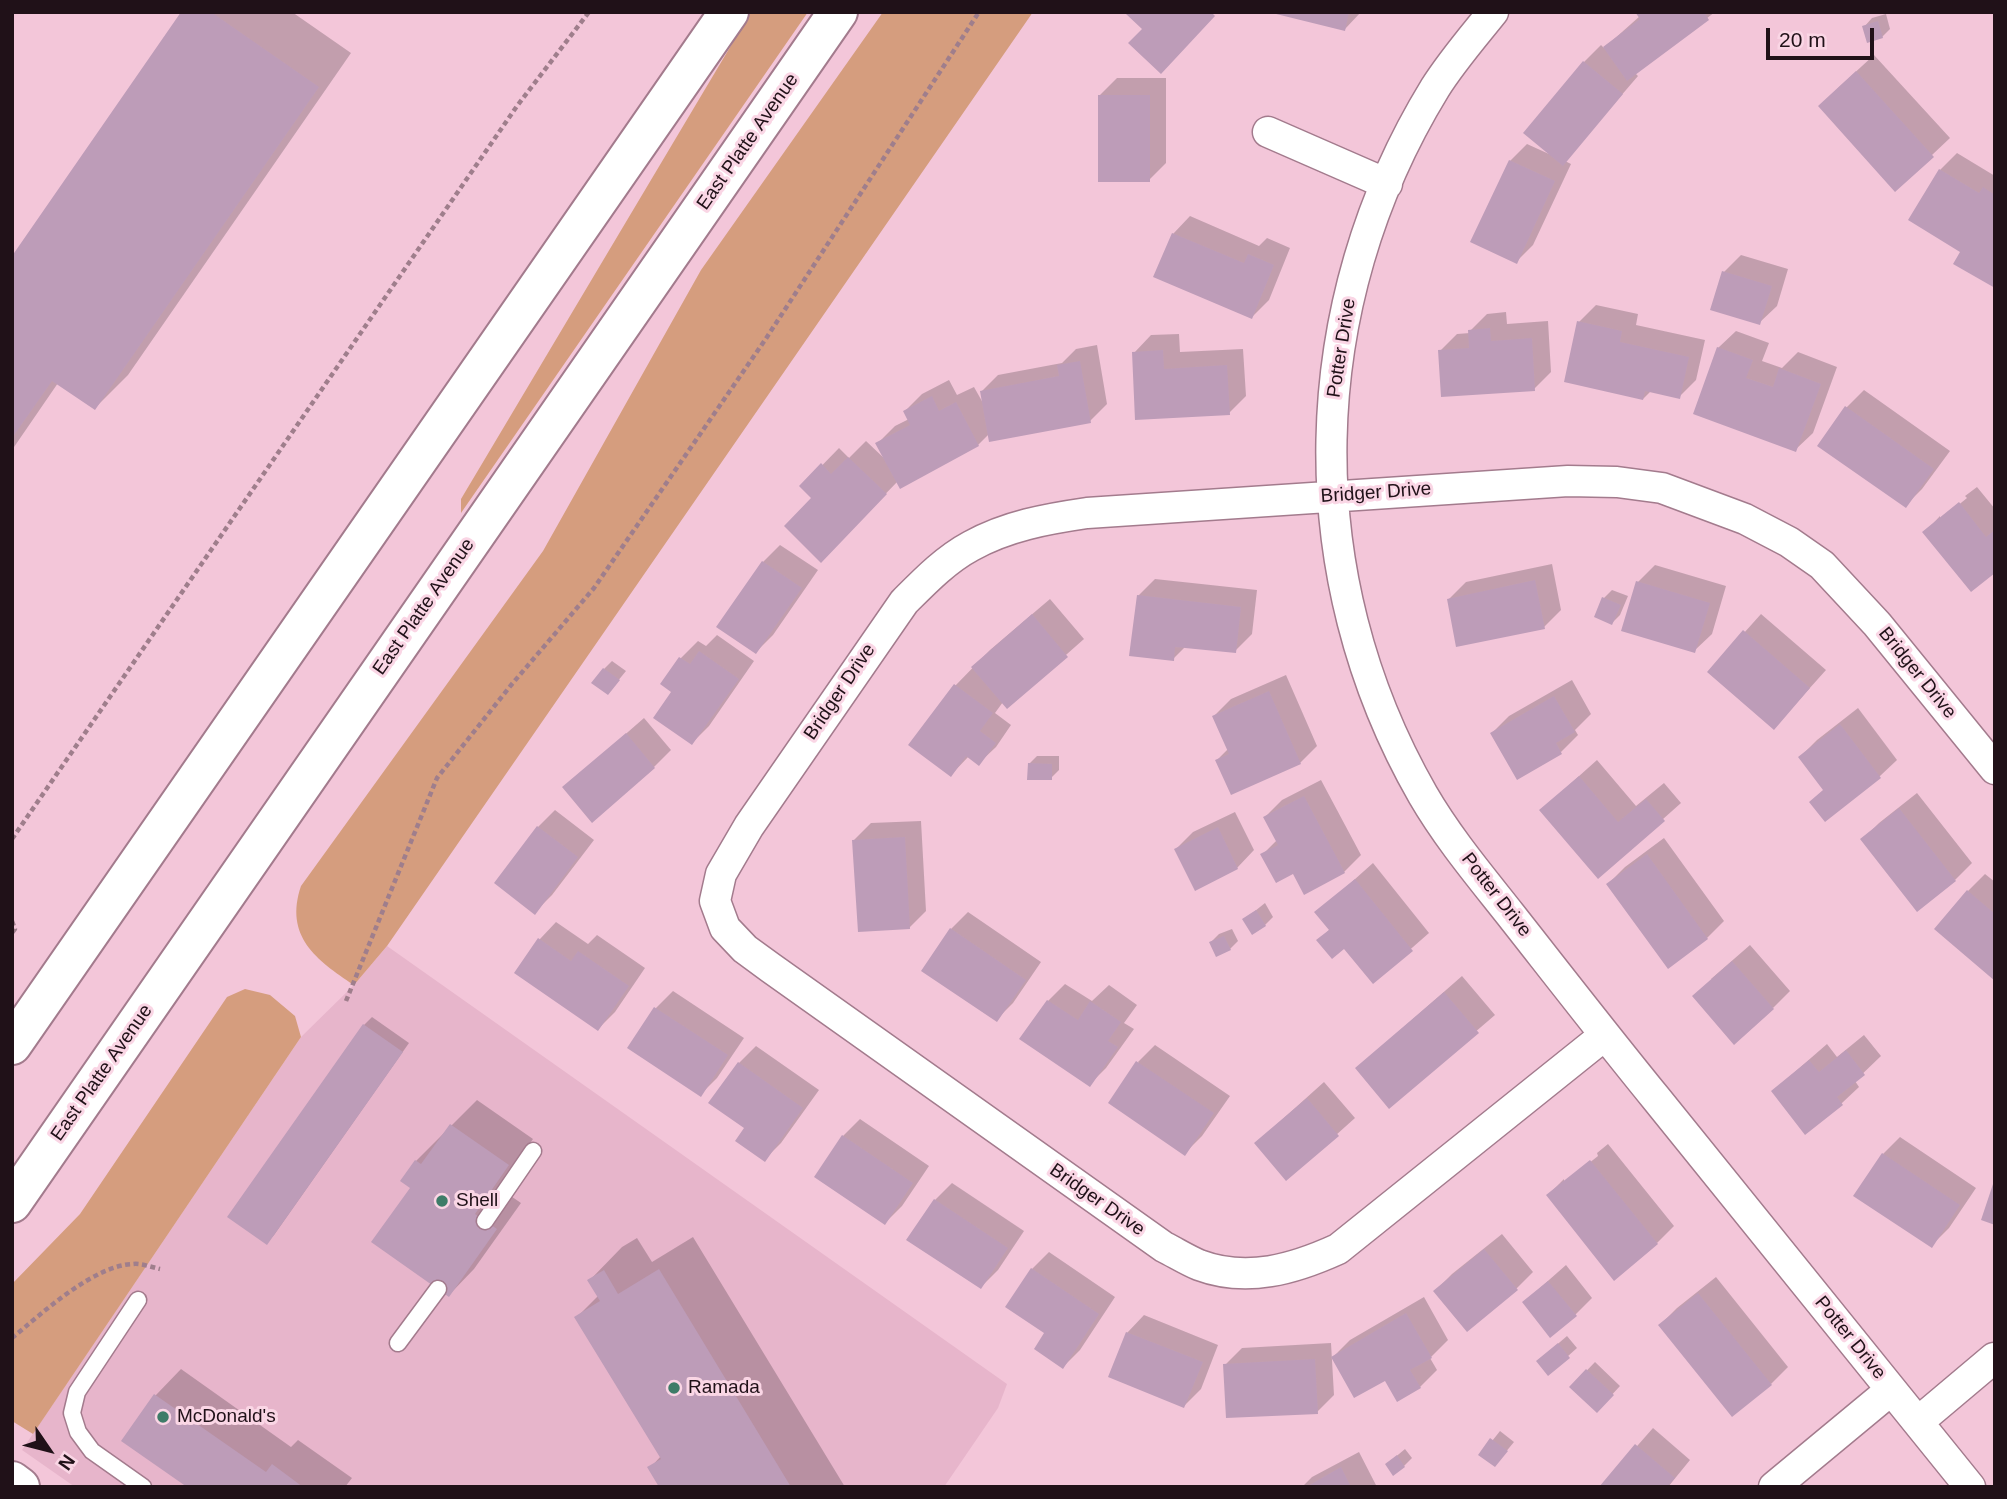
<!DOCTYPE html>
<html>
<head>
<meta charset="utf-8">
<style>
	body { margin:0 }
	#map { position:relative; width:2007px; height:1499px; overflow:hidden; background:#f3c6d9; font-family:Arial,sans-serif }
	canvas { display:block }
	.frame { position:absolute; inset:0; border:14px solid #201118; pointer-events:none }
	.north { position:absolute; left:14px; top:1415px; width:70px; height:70px; -webkit-text-stroke:5px #fad6e5; paint-order:stroke; rotate:125deg; font-size:19px; font-weight:700; line-height:28px; text-align:center; color:#201118 }
	.north::after { content:''; display:block; margin:auto; width:24px; height:32px; background:#201118; clip-path:polygon(50% 0,100% 100%,50% 72%,0 100%) }
	.scale { position:absolute; left:1766px; top:28px; width:108px; height:32px; box-sizing:border-box; border:4px solid #201118; border-top:0; padding-left:9px; font-size:21px; line-height:24px; white-space:nowrap; color:#201118; -webkit-text-stroke:5px #fad6e5; paint-order:stroke }
</style>
</head>
<body>
<div id="map">
<canvas width="2007" height="1499"></canvas>
<div class="frame"></div>
<div class="north">N</div>
<div class="scale">20 m</div>
</div>
<script>
const c = document.querySelector('canvas').getContext('2d');
c.lineJoin = 'round';
function fill(path, color) { c.fillStyle = color; c.fill(path, 'evenodd'); }
function strokePath(path, color, width, dash) { c.strokeStyle = color; c.lineWidth = width; c.lineCap = dash ? 'butt' : 'round'; c.setLineDash(dash || []); c.stroke(path); }
function label(font, color, halo, rows, align = 'center') {
  c.font = font + ' Arial,sans-serif'; c.lineWidth = 6; c.setLineDash([]); c.textBaseline = 'middle'; c.strokeStyle = halo; c.fillStyle = color; for (const [text, x, y, turn = 0] of rows) {
    c.save(); c.translate(x, y); c.rotate((+turn || 0) * Math.PI / 180); c.textAlign = isNaN(turn) ? turn : align; if (halo) c.strokeText(text, 0, 0); c.fillText(text, 0, 0); c.restore();
  }
}
fill(new Path2D(`
	M 387,946 L 1007,1384 L 998,1408 L 944,1487 L 75,1487 L 22,1450 L 301,1037 L 354,985 Z`), '#e7b5cb');
fill(new Path2D(`
	M 751,12 L 808,12 L 461,513 L 461,499 Z
	M 883,12 L 1033,12 L 387,946 L 354,985 C 316,960 284,936 301,886 L 543,551 L 701,270 Z
	M 245,989 L 270,995 L 295,1016 L 301,1037 L 33,1434 L 12,1421 L 12,1284 L 80,1214 L 227,997 Z`), '#d59d7e');
fill(new Path2D(`
	M 184,12 L 292,12 L 351,53 L 128,375 L 95,408 L 58,383 L 12,450 L 12,259 Z
	M 1271,12 L 1361,12 L 1345,29 Z
	M 1637,12 L 1715,12 L 1635,73 L 1638,76 L 1565,161 L 1571,164 L 1533,245 L 1516,262 L 1510,161 L 1527,144 L 1549,154 L 1584,62 L 1601,45 L 1604,48 L 1640,16 Z
	M 1886,14 L 1890,29 L 1882,37 L 1864,27 L 1872,18 Z
	M 1874,55 L 1950,138 L 1896,189 L 1837,89 Z
	M 1117,78 L 1166,78 L 1166,163 L 1149,180 L 1100,95 Z
	M 1957,153 L 1995,176 L 1995,286 L 1940,170 Z
	M 1190,216 L 1259,246 L 1267,238 L 1290,248 L 1269,300 L 1252,317 L 1173,234 Z
	M 1741,255 L 1788,269 L 1777,306 L 1759,323 L 1724,272 Z
	M 1596,305 L 1638,314 L 1636,325 L 1705,340 L 1696,380 L 1679,397 L 1651,391 L 1643,399 L 1579,322 Z
	M 1506,312 L 1507,324 L 1548,321 L 1551,372 L 1534,389 L 1440,351 L 1457,334 L 1470,333 L 1470,331 L 1487,314 Z
	M 1736,331 L 1769,343 L 1762,361 L 1782,368 L 1798,352 L 1837,367 L 1813,433 L 1795,450 L 1718,348 Z
	M 1179,334 L 1180,352 L 1243,349 L 1246,396 L 1229,413 L 1134,353 L 1151,335 Z
	M 1097,345 L 1107,404 L 1090,421 L 989,434 L 978,445 L 898,481 L 838,543 L 814,497 L 802,486 L 839,448 L 849,458 L 866,441 L 886,460 L 878,443 L 895,426 L 909,419 L 905,411 L 922,394 L 949,380 L 957,395 L 974,387 L 983,403 L 981,392 L 998,375 L 1062,363 L 1076,349 Z
	M 1864,390 L 1950,451 L 1922,489 L 1905,506 L 1820,445 L 1847,407 Z
	M 1977,487 L 1995,509 L 1995,570 L 1925,532 L 1940,516 L 1940,520 L 1967,498 L 1965,496 Z
	M 780,545 L 818,570 L 773,635 L 756,652 L 719,626 L 763,562 Z
	M 1552,564 L 1561,610 L 1544,627 L 1449,599 L 1466,582 Z
	M 1655,565 L 1726,586 L 1712,634 L 1694,651 L 1638,582 Z
	M 1155,579 L 1257,590 L 1252,634 L 1235,651 L 1186,646 L 1173,659 L 1138,596 Z
	M 1612,590 L 1628,596 L 1620,615 L 1612,623 L 1596,616 L 1604,598 Z
	M 1050,599 L 1084,639 L 1007,707 L 1003,702 L 995,713 L 1011,725 L 996,747 L 979,763 L 969,756 L 951,775 L 955,686 L 990,650 Z
	M 1761,614 L 1826,670 L 1774,728 L 1709,672 Z
	M 717,635 L 754,661 L 709,726 L 692,743 L 674,691 L 663,684 L 681,658 L 698,641 L 706,646 Z
	M 612,661 L 626,671 L 608,693 L 604,669 Z
	M 1286,675 L 1317,746 L 1300,763 L 1217,760 L 1228,749 L 1214,716 L 1231,699 Z
	M 1572,680 L 1591,714 L 1575,730 L 1578,735 L 1561,752 L 1492,733 L 1509,716 Z
	M 1858,708 L 1897,760 L 1880,776 L 1825,819 L 1824,789 L 1800,757 L 1817,740 Z
	M 644,718 L 671,750 L 654,767 L 565,787 Z
	M 1037,756 L 1059,756 L 1059,770 L 1051,778 L 1029,764 Z
	M 1597,760 L 1636,806 L 1664,783 L 1681,803 L 1598,877 L 1559,794 Z
	M 1321,780 L 1361,855 L 1344,872 L 1293,872 L 1262,855 L 1277,840 L 1265,817 L 1282,800 Z
	M 1917,793 L 1972,863 L 1955,880 L 1862,840 L 1879,823 Z
	M 555,810 L 594,840 L 552,895 L 535,912 L 538,827 Z
	M 1235,812 L 1254,850 L 1237,868 L 1176,849 L 1193,832 Z
	M 921,821 L 926,911 L 909,928 L 854,840 L 871,823 Z
	M 1664,838 L 1724,921 L 1707,938 L 1669,966 L 1608,884 L 1625,867 Z
	M 1373,863 L 1429,933 L 1373,982 L 1345,947 L 1319,940 L 1330,929 L 1317,913 Z
	M 1985,874 L 1995,882 L 1995,978 L 1968,891 Z
	M 1265,903 L 1273,917 L 1265,925 L 1245,919 Z
	M 968,912 L 1041,962 L 1013,1003 L 996,1020 L 951,929 Z
	M 556,922 L 588,944 L 597,935 L 645,968 L 615,1012 L 598,1029 L 517,972 L 540,939 Z
	M 1232,929 L 1238,941 L 1230,949 L 1211,942 L 1219,934 Z
	M 1750,945 L 1790,991 L 1773,1008 L 1711,979 Z
	M 1462,976 L 1495,1015 L 1389,1106 L 1357,1068 Z
	M 1065,984 L 1092,1001 L 1109,985 L 1137,1005 L 1124,1023 L 1134,1029 L 1106,1068 L 1089,1085 L 1022,1039 L 1048,1001 Z
	M 673,991 L 744,1038 L 717,1078 L 700,1095 L 629,1048 L 656,1008 Z
	M 372,1017 L 409,1043 L 274,1235 L 266,1243 L 230,1217 L 364,1025 Z
	M 1864,1035 L 1881,1056 L 1855,1081 L 1859,1087 L 1842,1103 L 1806,1133 L 1773,1091 L 1827,1044 L 1837,1057 Z
	M 1155,1045 L 1230,1096 L 1202,1136 L 1185,1153 L 1138,1062 Z
	M 756,1046 L 819,1090 L 781,1143 L 764,1160 L 746,1128 L 711,1102 L 739,1063 Z
	M 1324,1082 L 1355,1118 L 1287,1179 L 1256,1143 Z
	M 477,1100 L 533,1139 L 499,1188 L 521,1203 L 474,1269 L 449,1295 L 416,1161 Z
	M 860,1119 L 929,1166 L 902,1206 L 885,1223 L 843,1136 Z
	M 1900,1137 L 1976,1188 L 1949,1228 L 1932,1245 L 1883,1154 Z
	M 1608,1144 L 1674,1226 L 1657,1243 L 1548,1195 L 1564,1179 L 1564,1183 L 1598,1156 L 1597,1153 Z
	M 952,1183 L 1024,1231 L 998,1270 L 981,1287 L 935,1200 Z
	M 1502,1234 L 1533,1272 L 1516,1289 L 1435,1291 L 1452,1274 Z
	M 693,1237 L 845,1487 L 661,1487 L 650,1468 L 661,1456 L 577,1317 L 598,1296 L 589,1281 L 622,1247 L 637,1238 L 652,1262 Z
	M 1049,1252 L 1115,1297 L 1080,1350 L 1063,1367 L 1046,1333 L 1032,1269 Z
	M 1566,1265 L 1592,1298 L 1575,1315 L 1524,1302 Z
	M 1716,1277 L 1788,1367 L 1771,1384 L 1660,1325 L 1677,1308 Z
	M 1424,1297 L 1448,1340 L 1430,1358 L 1437,1370 L 1420,1387 L 1386,1378 L 1333,1357 L 1350,1340 Z
	M 1144,1315 L 1218,1345 L 1201,1389 L 1184,1406 L 1127,1333 Z
	M 1567,1336 L 1577,1348 L 1548,1374 L 1546,1354 Z
	M 1331,1343 L 1334,1395 L 1317,1412 L 1225,1365 L 1242,1348 Z
	M 1595,1362 L 1620,1386 L 1597,1411 L 1571,1387 Z
	M 181,1369 L 291,1447 L 298,1440 L 352,1478 L 345,1487 L 190,1487 L 124,1440 L 156,1395 Z
	M 1653,1428 L 1690,1460 L 1668,1487 L 1601,1487 Z
	M 1500,1431 L 1514,1442 L 1495,1465 L 1481,1455 Z
	M 1405,1449 L 1412,1458 L 1404,1466 L 1387,1464 Z
	M 1359,1452 L 1377,1487 L 1302,1487 L 1312,1477 Z`), '#0003');
fill(new Path2D(`
	M 181,12 L 211,12 L 319,87 L 95,410 L 52,381 L 12,438 L 12,256 Z
	M 1128,12 L 1211,12 L 1215,16 L 1161,74 L 1128,43 L 1142,29 L 1126,14 Z
	M 1268,12 L 1349,12 L 1345,31 Z
	M 1635,12 L 1704,12 L 1709,20 L 1627,81 L 1603,47 L 1640,19 Z
	M 1878,21 L 1883,38 L 1867,43 L 1862,26 Z
	M 1583,61 L 1623,94 L 1563,166 L 1523,133 Z
	M 1856,71 L 1934,157 L 1895,192 L 1818,106 Z
	M 1098,95 L 1150,95 L 1150,182 L 1098,182 Z
	M 1509,160 L 1555,181 L 1517,264 L 1470,242 Z
	M 1939,169 L 1979,193 L 1983,187 L 1995,195 L 1995,288 L 1953,264 L 1960,252 L 1908,220 Z
	M 1172,233 L 1244,263 L 1248,254 L 1274,265 L 1252,319 L 1153,277 Z
	M 1722,271 L 1772,286 L 1760,325 L 1710,310 Z
	M 1577,321 L 1622,331 L 1620,342 L 1689,357 L 1680,399 L 1645,391 L 1643,400 L 1564,382 Z
	M 1490,328 L 1491,341 L 1532,338 L 1535,391 L 1441,397 L 1438,350 L 1469,348 L 1468,330 Z
	M 1717,347 L 1753,360 L 1746,378 L 1773,387 L 1779,368 L 1821,384 L 1796,452 L 1693,414 Z
	M 1163,350 L 1164,369 L 1227,365 L 1230,415 L 1135,420 L 1132,352 Z
	M 1080,361 L 1091,423 L 989,442 L 980,391 L 1059,376 L 1057,365 Z
	M 932,396 L 939,411 L 956,402 L 979,446 L 900,489 L 875,443 L 910,425 L 903,411 Z
	M 1845,406 L 1934,469 L 1906,508 L 1817,446 Z
	M 848,457 L 887,494 L 821,563 L 784,526 L 811,498 L 799,486 L 821,463 L 831,474 Z
	M 1959,502 L 1986,537 L 1995,530 L 1995,573 L 1971,592 L 1922,532 Z
	M 762,561 L 802,588 L 756,654 L 716,627 Z
	M 1535,580 L 1545,629 L 1456,647 L 1447,599 Z
	M 1636,581 L 1710,603 L 1695,653 L 1621,631 Z
	M 1137,595 L 1241,607 L 1236,653 L 1175,647 L 1174,661 L 1129,656 Z
	M 1602,597 L 1621,605 L 1612,625 L 1594,617 Z
	M 1032,614 L 1068,657 L 1007,709 L 971,667 Z
	M 1743,630 L 1810,688 L 1774,730 L 1707,672 Z
	M 699,651 L 739,679 L 692,745 L 653,718 L 671,692 L 660,684 L 679,657 L 690,664 Z
	M 603,668 L 620,680 L 608,695 L 591,683 Z
	M 954,684 L 993,713 L 980,731 L 996,743 L 979,766 L 966,756 L 951,777 L 908,745 Z
	M 1269,691 L 1301,764 L 1231,795 L 1215,760 L 1229,754 L 1212,716 Z
	M 1554,696 L 1575,732 L 1556,743 L 1562,754 L 1517,780 L 1490,733 Z
	M 1840,724 L 1881,778 L 1825,822 L 1809,802 L 1823,790 L 1798,757 Z
	M 626,733 L 655,768 L 592,823 L 562,787 Z
	M 1028,763 L 1052,764 L 1052,780 L 1027,780 Z
	M 1579,776 L 1618,822 L 1646,799 L 1665,821 L 1598,879 L 1539,810 Z
	M 1304,796 L 1345,873 L 1304,895 L 1293,874 L 1276,883 L 1260,854 L 1278,845 L 1263,817 Z
	M 1899,808 L 1956,881 L 1917,912 L 1860,839 Z
	M 537,826 L 578,857 L 535,915 L 494,883 Z
	M 1218,827 L 1238,869 L 1195,891 L 1174,849 Z
	M 905,837 L 910,929 L 858,932 L 852,840 Z
	M 1647,854 L 1708,939 L 1668,969 L 1606,884 Z
	M 1355,879 L 1413,951 L 1373,984 L 1344,949 L 1332,959 L 1316,940 L 1329,930 L 1314,912 Z
	M 1967,890 L 1995,914 L 1995,981 L 1934,929 Z
	M 1256,910 L 1266,926 L 1252,935 L 1242,919 Z
	M 950,928 L 1026,980 L 997,1022 L 921,971 Z
	M 1224,936 L 1231,950 L 1216,957 L 1209,942 Z
	M 538,938 L 571,961 L 578,951 L 629,986 L 598,1031 L 514,973 Z
	M 1732,961 L 1774,1009 L 1734,1045 L 1692,996 Z
	M 1444,992 L 1479,1033 L 1389,1109 L 1355,1068 Z
	M 1047,1000 L 1078,1020 L 1090,1001 L 1121,1022 L 1108,1041 L 1118,1047 L 1090,1087 L 1019,1039 Z
	M 654,1007 L 728,1055 L 701,1097 L 627,1048 Z
	M 363,1024 L 403,1052 L 267,1245 L 227,1217 Z
	M 1846,1050 L 1865,1075 L 1837,1097 L 1843,1105 L 1805,1135 L 1771,1091 L 1809,1060 L 1819,1072 Z
	M 1136,1061 L 1214,1113 L 1185,1156 L 1108,1103 Z
	M 738,1062 L 803,1108 L 765,1162 L 735,1141 L 744,1128 L 708,1103 Z
	M 1307,1098 L 1339,1136 L 1286,1181 L 1254,1143 Z
	M 450,1124 L 509,1165 L 475,1214 L 497,1229 L 449,1297 L 371,1242 L 410,1188 L 400,1181 L 415,1160 L 421,1164 Z
	M 842,1135 L 913,1183 L 885,1225 L 814,1177 Z
	M 1882,1153 L 1960,1205 L 1932,1248 L 1853,1196 Z
	M 1590,1160 L 1658,1244 L 1614,1281 L 1546,1195 Z
	M 1994,1181 L 1995,1181 L 1995,1225 L 1981,1220 Z
	M 934,1199 L 1008,1248 L 981,1289 L 906,1240 Z
	M 1484,1249 L 1518,1290 L 1467,1332 L 1433,1291 Z
	M 1031,1268 L 1099,1314 L 1063,1369 L 1034,1349 L 1044,1333 L 1005,1307 Z
	M 659,1269 L 791,1487 L 659,1487 L 647,1467 L 661,1459 L 574,1317 L 600,1301 L 587,1280 L 604,1270 L 618,1294 Z
	M 1548,1281 L 1577,1316 L 1550,1338 L 1522,1302 Z
	M 1698,1293 L 1772,1385 L 1732,1417 L 1658,1325 Z
	M 1406,1313 L 1432,1358 L 1410,1370 L 1421,1388 L 1397,1402 L 1385,1381 L 1354,1398 L 1331,1357 Z
	M 1126,1332 L 1203,1362 L 1184,1408 L 1108,1377 Z
	M 1558,1343 L 1570,1358 L 1548,1376 L 1536,1361 Z
	M 1315,1359 L 1318,1414 L 1226,1418 L 1223,1364 Z
	M 1586,1369 L 1614,1395 L 1597,1413 L 1569,1387 Z
	M 154,1394 L 266,1472 L 272,1464 L 303,1487 L 187,1487 L 121,1441 Z
	M 1490,1438 L 1508,1451 L 1495,1467 L 1478,1455 Z
	M 1635,1444 L 1675,1478 L 1667,1487 L 1599,1487 Z
	M 1397,1455 L 1405,1467 L 1393,1476 L 1385,1464 Z
	M 1341,1467 L 1351,1487 L 1306,1487 Z`), '#bd9cb8');
const service = new Path2D(`
	M 485,1221 L 533,1151
	M 138,1300 L 77,1392 L 72,1413 L 78,1432 L 92,1451 L 143,1487
	M 398,1343 L 438,1289`);
const minor = new Path2D(`
	M 1493,12 C 1473,37 1452,61 1435,88 C 1302,305 1296,574 1423,795 C 1448,838 1480,876 1510,914 C 1558,975 1606,1037 1655,1097 C 1760,1227 1865,1357 1970,1487
	M 1268,132 L 1387,184
	M 1605,1035 L 1338,1249 C 1294,1269 1247,1283 1199,1265 C 1187,1260 1176,1253 1164,1247 L 771,968 L 745,949 L 725,928 L 715,901 L 721,874 L 749,826 L 904,602 C 924,582 945,560 971,546 C 1007,526 1046,519 1087,513 L 1568,481 L 1617,482 L 1662,488 L 1745,519 L 1789,542 L 1822,565 L 1877,624 L 1995,769
	M 1918,1422 L 1994,1358
	M 1774,1487 L 1891,1390`);
const secondary = new Path2D(`
	M 12,1481 L 20,1487`);
const trunk = new Path2D(`
	M 12,1045 L 729,12
	M 12,1203 L 838,12`);
strokePath(service, '#a37b8d', 19);
strokePath(minor, '#a37b8d', 33);
strokePath(secondary, '#a37b8d', 42);
strokePath(trunk, '#a37b8d', 42);
strokePath(new Path2D(`
	M 12,839 L 517,106 L 589,12
	M 12,921 L 15,929 L 12,933
	M 346,1001 L 437,778 L 512,684 L 594,588 L 765,340 L 979,12
	M 12,1338 C 41,1314 94,1265 133,1264 C 141,1263 151,1267 160,1269`), '#9f7e8c', 4.5, [5, 3.5]);
strokePath(service, '#fff', 16);
strokePath(minor, '#fff', 30);
strokePath(secondary, '#fff', 38);
strokePath(trunk, '#fff', 38);
for (const [x, y, r, color] of [
	[442,1201,7,"#3e7c68"],
	[674,1388,7,"#3e7c68"],
	[163,1417,7,"#3e7c68"]
]) { const dot = new Path2D(); dot.arc(x, y, r, 0, 2 * Math.PI); c.fillStyle = color; c.fill(dot); strokePath(dot, '#fad6e5', 2.5); }
label('19px', '#201118', '#fad6e5', [
	["East Platte Avenue",748,142,-55],
	["Potter Drive",1342,348,-81],
	["Bridger Drive",1376,493,-4],
	["East Platte Avenue",424,607,-55],
	["Bridger Drive",1917,673,51],
	["Bridger Drive",840,692,-56],
	["Potter Drive",1496,895,52],
	["East Platte Avenue",102,1073,-55],
	["Bridger Drive",1097,1200,35],
	["Potter Drive",1850,1338,51]
]);
label('19px', '#201118', '#fad6e5', [
	["Shell",456,1201],
	["Ramada",688,1388],
	["McDonald's",177,1417]
], 'left');
</script>
</body>
</html>
